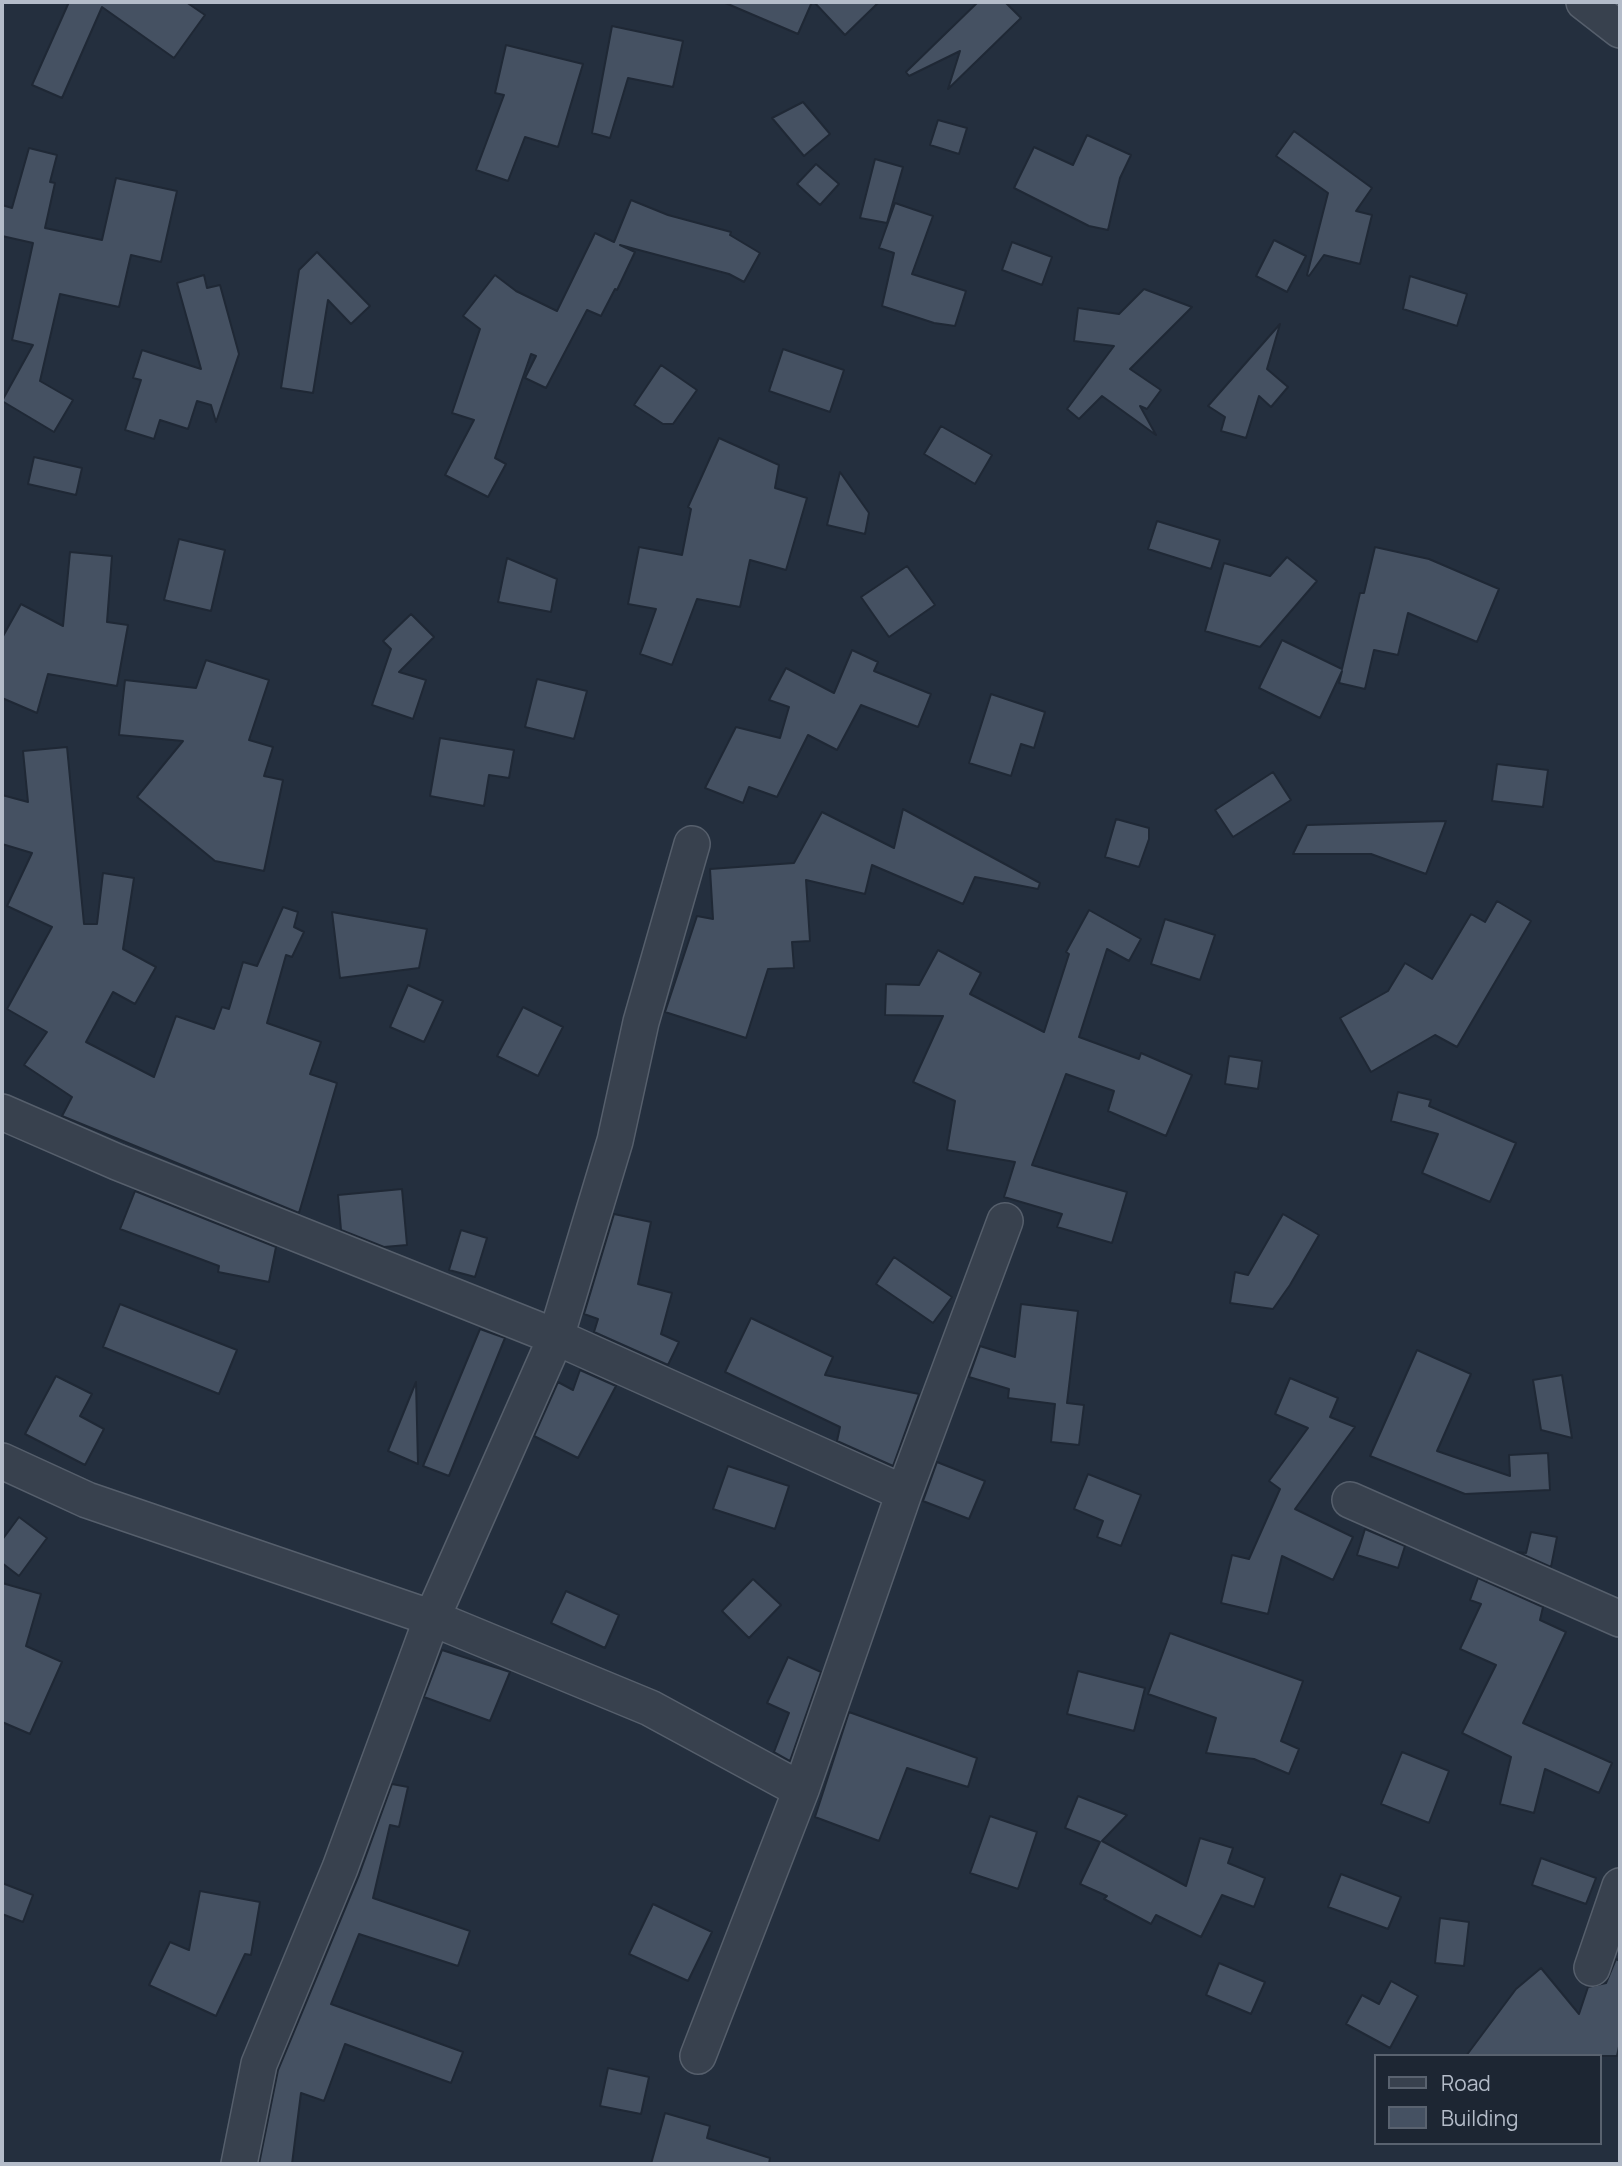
<!DOCTYPE html>
<html>
<head>
<meta charset="utf-8">
<style>
	body { margin:0 }
	#map { position:relative; width:1622px; height:2166px; overflow:hidden; background:#242f3e; font-family:Manrope,sans-serif }
	canvas { display:block }
	.frame { position:absolute; inset:0; border:4px solid #b4bcc9; pointer-events:none }
	.legend { position:absolute; left:1374px; top:2054px; width:228px; height:91px; box-sizing:border-box; background:#1d2633; border:2px solid #59626f; margin:0; padding:9px 12px; list-style:none; font-size:21px; color:#b4bcc9 }
	.legend li { display:flex; align-items:center; gap:14px; height:35px }
	.legend b { width:35px; border:2px solid #59626f }
</style>
</head>
<body>
<div id="map">
<canvas width="1622" height="2166"></canvas>
<div class="frame"></div>
<ul class="legend">
<li><b style="height:9px;background:#38414e"></b>Road</li>
<li><b style="height:19px;background:#455162"></b>Building</li>
</ul>
</div>
<script>
const c = document.querySelector('canvas').getContext('2d');
c.lineJoin = 'round';
function fill(path, color) { c.fillStyle = color; c.fill(path, 'evenodd'); }
function strokePath(path, color, width, dash) { c.strokeStyle = color; c.lineWidth = width; c.lineCap = dash ? 'butt' : 'round'; c.setLineDash(dash || []); c.stroke(path); }
const building = new Path2D(`
	M 69,2 L 186,2 L 205,15 L 174,58 L 102,7 L 62,98 L 32,85 Z
	M 723,2 L 812,2 L 798,34 Z
	M 814,2 L 879,2 L 845,35 Z
	M 978,2 L 1005,2 L 1021,18 L 948,89 L 960,51 L 909,76 L 906,72 Z
	M 612,26 L 683,41 L 673,87 L 628,78 L 610,138 L 592,133 Z
	M 506,45 L 583,64 L 558,147 L 525,137 L 508,181 L 476,170 L 504,95 L 495,93 Z
	M 803,102 L 830,134 L 804,156 L 772,118 Z
	M 938,120 L 967,128 L 959,154 L 930,145 Z
	M 1294,131 L 1372,188 L 1356,211 L 1372,215 L 1360,264 L 1324,255 L 1309,276 L 1307,275 L 1328,193 L 1276,156 Z
	M 1087,135 L 1131,155 L 1120,178 L 1108,230 L 1089,226 L 1014,188 L 1034,147 L 1073,165 Z
	M 29,148 L 57,155 L 50,182 L 55,183 L 45,228 L 102,240 L 116,178 L 177,191 L 161,262 L 131,255 L 119,307 L 60,294 L 40,381 L 73,400 L 54,432 L 2,401 L 33,345 L 12,340 L 33,243 L 2,236 L 2,205 L 12,208 Z
	M 875,159 L 903,167 L 887,223 L 860,218 Z
	M 816,164 L 839,184 L 820,205 L 797,184 Z
	M 631,200 L 668,215 L 731,232 L 730,235 L 760,253 L 744,282 L 729,274 L 620,245 L 635,252 L 617,290 L 615,289 L 601,316 L 587,310 L 546,388 L 525,378 L 536,356 L 531,354 L 495,458 L 506,464 L 488,497 L 445,475 L 474,420 L 452,413 L 480,329 L 463,316 L 495,275 L 516,291 L 557,311 L 595,233 L 614,242 Z
	M 895,203 L 933,216 L 912,274 L 966,291 L 955,326 L 934,323 L 882,306 L 894,253 L 879,248 Z
	M 1274,240 L 1306,256 L 1287,292 L 1256,276 Z
	M 1012,242 L 1052,257 L 1042,285 L 1002,270 Z
	M 317,252 L 370,306 L 351,324 L 328,300 L 313,393 L 281,388 L 299,270 Z
	M 204,275 L 207,288 L 220,285 L 239,354 L 216,422 L 211,405 L 197,401 L 188,429 L 160,420 L 154,439 L 125,430 L 141,380 L 133,378 L 142,350 L 201,369 L 177,283 Z
	M 1410,276 L 1467,294 L 1457,326 L 1403,309 Z
	M 1144,289 L 1192,307 L 1130,369 L 1161,390 L 1147,409 L 1140,406 L 1156,435 L 1102,396 L 1079,419 L 1067,409 L 1114,346 L 1074,341 L 1078,308 L 1119,314 Z
	M 1280,324 L 1267,369 L 1288,387 L 1271,407 L 1259,396 L 1246,438 L 1221,431 L 1225,417 L 1208,406 Z
	M 783,349 L 844,370 L 830,412 L 769,391 Z
	M 661,365 L 697,390 L 673,424 L 663,424 L 634,405 Z
	M 941,426 L 992,455 L 975,484 L 924,454 Z
	M 719,438 L 779,465 L 775,488 L 807,498 L 786,570 L 750,560 L 740,607 L 697,599 L 672,665 L 640,654 L 656,609 L 628,604 L 639,547 L 682,555 L 691,509 L 688,507 Z
	M 34,457 L 82,468 L 76,495 L 28,484 Z
	M 840,472 L 869,513 L 865,534 L 827,525 Z
	M 1157,521 L 1220,540 L 1211,569 L 1148,549 Z
	M 179,539 L 225,550 L 211,611 L 164,600 Z
	M 1375,547 L 1429,559 L 1499,589 L 1477,642 L 1408,613 L 1398,655 L 1374,650 L 1365,689 L 1339,683 L 1342,671 L 1320,718 L 1259,688 L 1282,640 L 1342,669 L 1360,593 L 1364,593 Z
	M 70,552 L 112,556 L 107,622 L 128,625 L 117,686 L 48,674 L 37,713 L 2,698 L 2,638 L 21,604 L 63,626 Z
	M 1287,557 L 1317,581 L 1260,647 L 1205,631 L 1224,563 L 1270,576 Z
	M 507,558 L 557,579 L 551,612 L 498,602 Z
	M 907,566 L 935,605 L 889,637 L 861,597 Z
	M 411,614 L 434,637 L 399,672 L 426,680 L 413,719 L 372,705 L 391,649 L 383,641 Z
	M 852,650 L 878,662 L 874,671 L 931,694 L 918,727 L 861,705 L 837,750 L 808,735 L 777,797 L 749,787 L 743,803 L 705,788 L 736,727 L 780,738 L 789,707 L 769,700 L 786,668 L 834,693 Z
	M 206,660 L 269,680 L 249,740 L 273,747 L 264,776 L 283,780 L 264,871 L 215,861 L 137,797 L 183,741 L 119,735 L 125,680 L 196,688 Z
	M 537,679 L 587,691 L 574,739 L 525,727 Z
	M 991,694 L 1045,712 L 1034,748 L 1021,744 L 1011,776 L 969,763 Z
	M 440,738 L 514,750 L 509,778 L 489,775 L 484,806 L 430,796 Z
	M 67,747 L 84,924 L 97,924 L 103,873 L 134,878 L 123,949 L 156,967 L 135,1004 L 113,992 L 86,1042 L 154,1077 L 176,1016 L 214,1029 L 222,1007 L 229,1009 L 243,962 L 257,966 L 283,907 L 298,912 L 294,927 L 304,932 L 292,957 L 286,955 L 267,1023 L 321,1042 L 310,1074 L 337,1083 L 299,1213 L 62,1116 L 72,1097 L 24,1065 L 47,1032 L 7,1009 L 52,927 L 7,906 L 32,853 L 2,844 L 2,795 L 28,802 L 23,751 Z
	M 1497,764 L 1548,770 L 1543,807 L 1492,801 Z
	M 1273,772 L 1291,800 L 1233,837 L 1215,810 Z
	M 903,809 L 1040,883 L 1038,889 L 975,877 L 963,904 L 872,865 L 865,894 L 806,880 L 810,941 L 792,942 L 794,968 L 768,969 L 746,1038 L 665,1012 L 697,916 L 713,919 L 710,869 L 794,863 L 822,812 L 894,848 Z
	M 1116,819 L 1149,828 L 1149,839 L 1139,867 L 1105,857 Z
	M 1446,821 L 1426,874 L 1371,854 L 1293,854 L 1307,825 Z
	M 1497,901 L 1531,921 L 1457,1047 L 1435,1035 L 1371,1072 L 1340,1018 L 1388,991 L 1405,963 L 1432,979 L 1471,914 L 1485,922 Z
	M 1089,910 L 1141,939 L 1129,961 L 1107,949 L 1079,1037 L 1139,1059 L 1141,1053 L 1192,1075 L 1166,1136 L 1108,1111 L 1114,1091 L 1066,1074 L 1032,1165 L 1127,1192 L 1112,1243 L 1057,1227 L 1062,1214 L 1004,1197 L 1015,1162 L 947,1150 L 955,1101 L 913,1082 L 943,1016 L 885,1015 L 886,984 L 919,985 L 938,950 L 981,973 L 970,994 L 1044,1032 L 1069,954 L 1066,952 Z
	M 332,912 L 427,929 L 419,968 L 340,978 Z
	M 1165,919 L 1215,935 L 1200,980 L 1151,964 Z
	M 408,985 L 443,1001 L 424,1042 L 390,1027 Z
	M 523,1007 L 563,1027 L 538,1076 L 497,1056 Z
	M 1229,1056 L 1262,1061 L 1258,1089 L 1225,1084 Z
	M 1398,1092 L 1431,1100 L 1429,1106 L 1516,1143 L 1490,1202 L 1422,1173 L 1438,1134 L 1391,1121 Z
	M 402,1189 L 407,1245 L 384,1247 L 341,1230 L 338,1195 Z
	M 135,1191 L 276,1247 L 269,1282 L 218,1272 L 219,1266 L 120,1229 Z
	M 614,1214 L 651,1222 L 638,1284 L 672,1293 L 661,1334 L 679,1342 L 668,1365 L 594,1332 L 598,1319 L 584,1314 Z
	M 1283,1214 L 1319,1235 L 1290,1285 L 1273,1309 L 1230,1303 L 1235,1272 L 1248,1275 Z
	M 461,1230 L 487,1238 L 475,1277 L 449,1270 Z
	M 894,1257 L 952,1297 L 933,1323 L 876,1284 Z
	M 120,1304 L 237,1350 L 219,1394 L 103,1347 Z
	M 1021,1304 L 1078,1311 L 1067,1403 L 1084,1405 L 1079,1445 L 1051,1442 L 1055,1404 L 1008,1398 L 1009,1389 L 969,1377 L 980,1346 L 1015,1357 Z
	M 751,1318 L 833,1357 L 825,1375 L 919,1394 L 893,1466 L 837,1441 L 840,1427 L 725,1372 Z
	M 480,1329 L 505,1338 L 449,1476 L 423,1466 Z
	M 1417,1350 L 1471,1374 L 1437,1451 L 1510,1476 L 1509,1455 L 1548,1453 L 1550,1490 L 1465,1494 L 1370,1456 Z
	M 580,1370 L 616,1386 L 578,1458 L 534,1436 L 558,1382 L 573,1390 Z
	M 1562,1375 L 1572,1438 L 1541,1430 L 1533,1380 Z
	M 56,1376 L 92,1394 L 80,1416 L 104,1429 L 85,1465 L 25,1434 Z
	M 1290,1378 L 1338,1398 L 1330,1417 L 1355,1427 L 1295,1509 L 1353,1537 L 1333,1580 L 1282,1556 L 1268,1614 L 1221,1603 L 1232,1555 L 1249,1559 L 1280,1489 L 1269,1481 L 1308,1428 L 1275,1414 Z
	M 416,1382 L 418,1464 L 388,1451 Z
	M 937,1462 L 985,1481 L 969,1519 L 923,1501 Z
	M 728,1466 L 789,1486 L 775,1529 L 713,1509 Z
	M 1088,1474 L 1141,1495 L 1121,1546 L 1097,1537 L 1103,1521 L 1074,1509 Z
	M 19,1517 L 47,1538 L 19,1576 L 2,1563 L 2,1540 Z
	M 1365,1529 L 1405,1546 L 1398,1568 L 1357,1555 Z
	M 1531,1532 L 1557,1537 L 1551,1567 L 1517,1552 L 1526,1553 Z
	M 1478,1578 L 1543,1607 L 1540,1620 L 1566,1632 L 1523,1723 L 1612,1763 L 1599,1793 L 1545,1769 L 1534,1813 L 1500,1804 L 1511,1757 L 1462,1733 L 1496,1665 L 1460,1649 L 1481,1604 L 1470,1600 Z
	M 753,1579 L 781,1605 L 749,1638 L 722,1611 Z
	M 2,1583 L 41,1594 L 26,1646 L 62,1662 L 30,1734 L 2,1722 Z
	M 566,1591 L 619,1615 L 605,1648 L 551,1623 Z
	M 1170,1633 L 1303,1681 L 1281,1741 L 1299,1749 L 1289,1774 L 1254,1759 L 1206,1753 L 1216,1718 L 1148,1694 Z
	M 442,1650 L 510,1672 L 490,1721 L 424,1697 Z
	M 788,1657 L 821,1672 L 790,1761 L 774,1752 L 789,1713 L 767,1703 Z
	M 1078,1671 L 1145,1688 L 1134,1731 L 1067,1714 Z
	M 849,1712 L 977,1758 L 968,1787 L 907,1768 L 879,1841 L 815,1817 Z
	M 1402,1752 L 1449,1771 L 1429,1823 L 1381,1804 Z
	M 392,1784 L 408,1787 L 399,1827 L 390,1825 L 373,1898 L 470,1931 L 458,1966 L 359,1934 L 331,2004 L 463,2052 L 451,2083 L 345,2044 L 324,2101 L 301,2093 L 292,2164 L 259,2164 L 278,2070 L 359,1875 Z
	M 1078,1796 L 1127,1815 L 1102,1841 L 1186,1886 L 1200,1838 L 1233,1848 L 1228,1863 L 1265,1878 L 1254,1907 L 1222,1895 L 1201,1937 L 1156,1915 L 1151,1924 L 1104,1899 L 1107,1896 L 1080,1884 L 1100,1842 L 1065,1828 Z
	M 990,1816 L 1037,1832 L 1018,1889 L 970,1873 Z
	M 1541,1858 L 1596,1878 L 1586,1904 L 1532,1885 Z
	M 1341,1874 L 1401,1897 L 1388,1929 L 1328,1907 Z
	M 2,1883 L 33,1895 L 23,1922 L 2,1914 Z
	M 200,1891 L 260,1902 L 251,1955 L 245,1954 L 216,2016 L 149,1985 L 170,1942 L 189,1950 Z
	M 653,1904 L 712,1932 L 688,1981 L 629,1954 Z
	M 1440,1918 L 1469,1922 L 1464,1966 L 1435,1963 Z
	M 1616,1959 L 1620,1961 L 1620,2042 L 1617,2056 L 1466,2056 L 1516,1989 L 1541,1968 L 1579,2014 L 1588,1987 L 1606,1983 Z
	M 1219,1963 L 1265,1982 L 1251,2014 L 1206,1995 Z
	M 1391,1981 L 1418,1996 L 1390,2048 L 1346,2024 L 1362,1995 L 1379,2004 Z
	M 608,2068 L 649,2077 L 641,2114 L 600,2106 Z
	M 665,2113 L 710,2126 L 707,2138 L 770,2158 L 769,2164 L 651,2164 Z`);
fill(building, '#455162');
strokePath(building, '#1f2835', 2);
const minor = new Path2D(`
	M 1584,2 L 1620,30
	M 2,1112 L 117,1162 L 556,1337 L 904,1493
	M 2,1461 L 87,1500 L 432,1618 L 650,1708 L 801,1790
	M 1350,1500 L 1620,1619
	M 1592,1968 L 1620,1886
	M 698,2056 L 801,1790 L 904,1493 L 1005,1221
	M 239,2164 L 259,2064 L 340,1868 L 432,1618 L 556,1337 L 615,1141 L 641,1022 L 692,844`);
strokePath(minor, '#565f6c', 38);
strokePath(minor, '#38414e', 35);
</script>
</body>
</html>
